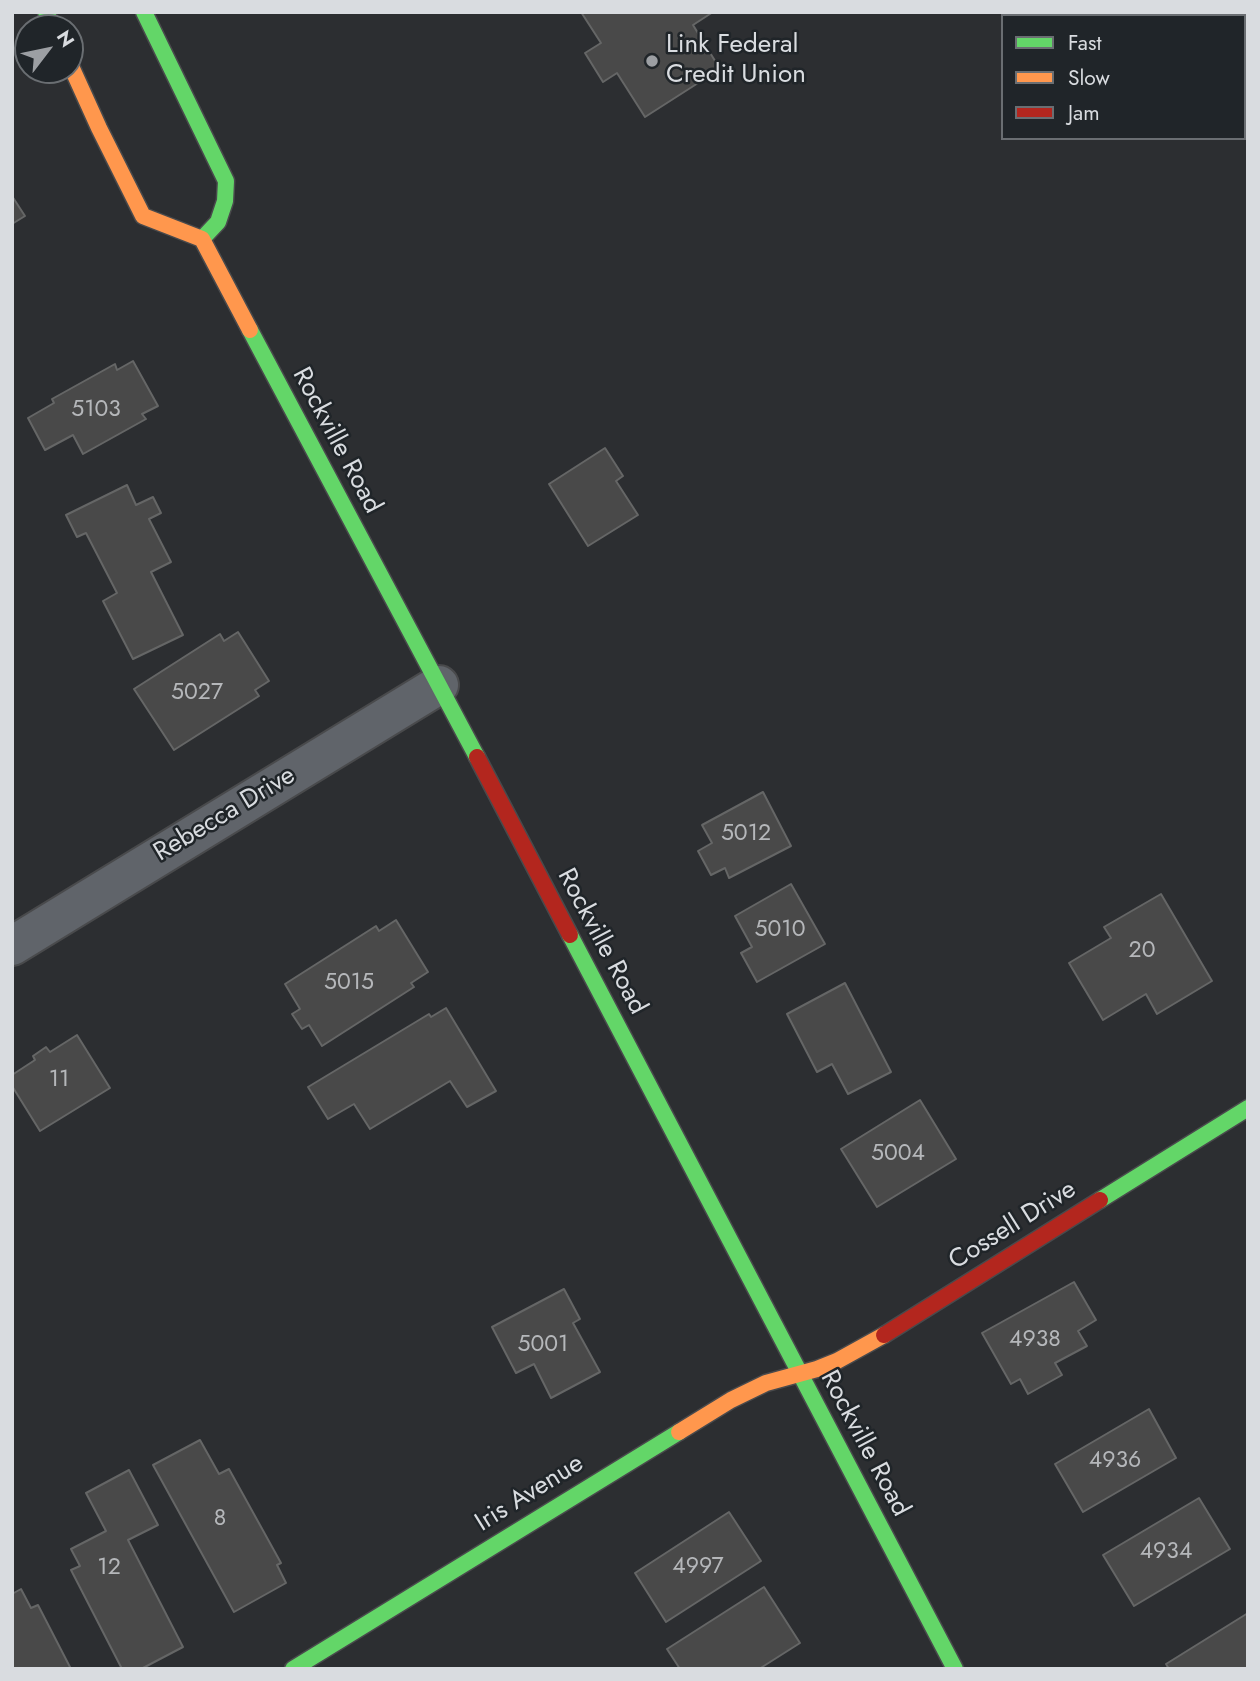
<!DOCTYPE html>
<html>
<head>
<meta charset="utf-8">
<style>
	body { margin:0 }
	#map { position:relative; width:1260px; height:1681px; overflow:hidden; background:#2c2e31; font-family:Jost,sans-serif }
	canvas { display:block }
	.frame { position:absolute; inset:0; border:14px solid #d9dce0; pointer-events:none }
	.legend { position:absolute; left:1001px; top:14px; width:245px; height:126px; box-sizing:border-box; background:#202529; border:2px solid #6a6e72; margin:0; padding:9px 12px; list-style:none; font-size:21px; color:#d9dce0 }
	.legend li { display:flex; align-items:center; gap:14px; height:35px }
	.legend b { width:35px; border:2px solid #6a6e72 }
	.north { position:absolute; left:14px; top:14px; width:70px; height:70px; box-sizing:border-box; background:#202529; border:2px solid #6a6e72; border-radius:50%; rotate:58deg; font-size:19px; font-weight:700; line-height:28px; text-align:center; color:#d9dce0 }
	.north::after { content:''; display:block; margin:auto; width:24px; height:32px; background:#9c9fa3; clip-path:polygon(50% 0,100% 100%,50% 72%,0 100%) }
</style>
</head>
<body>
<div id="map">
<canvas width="1260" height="1681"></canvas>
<div class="frame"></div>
<ul class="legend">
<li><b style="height:9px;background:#63d668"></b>Fast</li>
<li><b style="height:9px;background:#ff974d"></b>Slow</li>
<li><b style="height:9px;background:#b3261e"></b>Jam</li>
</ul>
<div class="north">N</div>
</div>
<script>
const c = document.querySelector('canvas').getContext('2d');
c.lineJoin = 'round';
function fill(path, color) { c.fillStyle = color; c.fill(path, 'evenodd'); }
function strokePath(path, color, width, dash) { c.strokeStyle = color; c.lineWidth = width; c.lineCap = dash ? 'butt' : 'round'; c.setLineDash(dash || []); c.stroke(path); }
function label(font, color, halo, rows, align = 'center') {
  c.font = font + ' Jost,sans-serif'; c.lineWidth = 5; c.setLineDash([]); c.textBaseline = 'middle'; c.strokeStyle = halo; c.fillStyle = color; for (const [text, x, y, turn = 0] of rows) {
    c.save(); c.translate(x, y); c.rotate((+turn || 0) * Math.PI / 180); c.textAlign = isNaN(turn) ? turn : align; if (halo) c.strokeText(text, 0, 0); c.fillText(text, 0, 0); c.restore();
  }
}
const building = new Path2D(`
	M 581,12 L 713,12 L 693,25 L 720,69 L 645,117 L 617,73 L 603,82 L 585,53 L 601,43 Z
	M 12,196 L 25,216 L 12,224 Z
	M 133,361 L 158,406 L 142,414 L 146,419 L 83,454 L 73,435 L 45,450 L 28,418 L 54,403 L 52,399 L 115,364 L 117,370 Z
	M 605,448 L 623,476 L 616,481 L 638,515 L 588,546 L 549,484 Z
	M 127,485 L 136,505 L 153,497 L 161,513 L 149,519 L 171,562 L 151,572 L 183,635 L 133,659 L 103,601 L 117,593 L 86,533 L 77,537 L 66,515 Z
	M 238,632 L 269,681 L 255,690 L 259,696 L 174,750 L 134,689 L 220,634 L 224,641 Z
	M 763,792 L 791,846 L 729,878 L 725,868 L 711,875 L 698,851 L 712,843 L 702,825 Z
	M 791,884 L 825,944 L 757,982 L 741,953 L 752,947 L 735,916 Z
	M 1161,894 L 1212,981 L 1157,1014 L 1146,994 L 1103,1020 L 1069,963 L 1111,938 L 1104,927 Z
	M 396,920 L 428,972 L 411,983 L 414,987 L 322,1046 L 309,1025 L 302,1029 L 292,1014 L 300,1009 L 285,984 L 376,926 L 379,931 Z
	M 845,983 L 891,1072 L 848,1094 L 832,1064 L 817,1072 L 787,1014 Z
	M 446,1008 L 496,1091 L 467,1107 L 450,1081 L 370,1129 L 354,1104 L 328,1119 L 308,1087 L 429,1014 L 431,1017 Z
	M 77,1035 L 110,1088 L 40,1131 L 12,1086 L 12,1075 L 35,1060 L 33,1056 L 46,1047 L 50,1052 Z
	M 920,1100 L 956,1159 L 877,1207 L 841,1149 Z
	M 1074,1282 L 1096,1320 L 1078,1331 L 1087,1346 L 1055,1363 L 1062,1375 L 1028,1394 L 1020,1379 L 1011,1384 L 982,1333 Z
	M 564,1289 L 580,1319 L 573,1323 L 600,1372 L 551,1398 L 534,1364 L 516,1373 L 492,1327 Z
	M 1149,1409 L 1176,1458 L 1083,1512 L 1055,1464 Z
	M 200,1440 L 219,1474 L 229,1469 L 281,1563 L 277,1565 L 286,1583 L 234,1612 L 153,1465 Z
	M 129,1470 L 158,1525 L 128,1540 L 183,1647 L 141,1669 L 122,1669 L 71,1570 L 80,1566 L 71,1549 L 106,1531 L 86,1493 Z
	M 1199,1498 L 1230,1549 L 1134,1606 L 1103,1555 Z
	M 729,1512 L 761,1561 L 666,1622 L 635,1573 Z
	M 764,1587 L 800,1643 L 759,1669 L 680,1669 L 667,1649 Z
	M 21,1589 L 31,1608 L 38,1605 L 71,1669 L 12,1669 L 12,1594 Z
	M 1248,1613 L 1248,1669 L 1169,1669 L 1166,1664 Z`);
fill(building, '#494949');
strokePath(building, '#656666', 2);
const street = new Path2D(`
	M 12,946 L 439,685`);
const fast = new Path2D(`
	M 46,12 L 53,28
	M 144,12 L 226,181 L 225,201 L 218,222 L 202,239
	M 250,330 L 477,757
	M 570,935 L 955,1669
	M 1100,1200 L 1248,1108
	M 293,1669 L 679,1432`);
const slow = new Path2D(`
	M 70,64 L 99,128 L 143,216 L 202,239 L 250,330
	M 679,1432 L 731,1400 L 766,1383 L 817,1369 L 837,1361 L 884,1335`);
const jam = new Path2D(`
	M 477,757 L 570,935
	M 884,1335 L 1100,1200`);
strokePath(street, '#494a4c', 42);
strokePath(fast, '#494a4c', 19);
strokePath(slow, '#494a4c', 19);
strokePath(jam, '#494a4c', 19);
strokePath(street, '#60646a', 38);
strokePath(fast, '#63d668', 16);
strokePath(slow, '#ff974d', 16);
strokePath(jam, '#b3261e', 16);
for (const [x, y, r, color] of [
	[652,61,7,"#9c9fa3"]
]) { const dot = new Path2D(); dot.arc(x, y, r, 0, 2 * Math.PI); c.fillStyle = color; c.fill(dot); strokePath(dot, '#202529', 2.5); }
label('23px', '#b5b7ba', null, [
	["5103",96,410],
	["5027",197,693],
	["5012",746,834],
	["5010",780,930],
	["20",1142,951],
	["5015",349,983],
	["11",59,1080],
	["5004",898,1154],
	["4938",1035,1340],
	["5001",543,1345],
	["4936",1115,1461],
	["8",220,1519],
	["4934",1166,1552],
	["4997",698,1567],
	["12",109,1568]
]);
label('26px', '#d9dce0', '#202529', [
	["Link Federal",666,46],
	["Credit Union",666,76]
], 'left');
label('26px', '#d9dce0', '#202529', [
	["Rockville Road",336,441,62],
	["Rebecca Drive",225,815,-31],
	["Rockville Road",601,942,62],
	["Cossell Drive",1013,1226,-32],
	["Rockville Road",864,1444,62],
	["Iris Avenue",530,1494,-32]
]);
</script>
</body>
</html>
